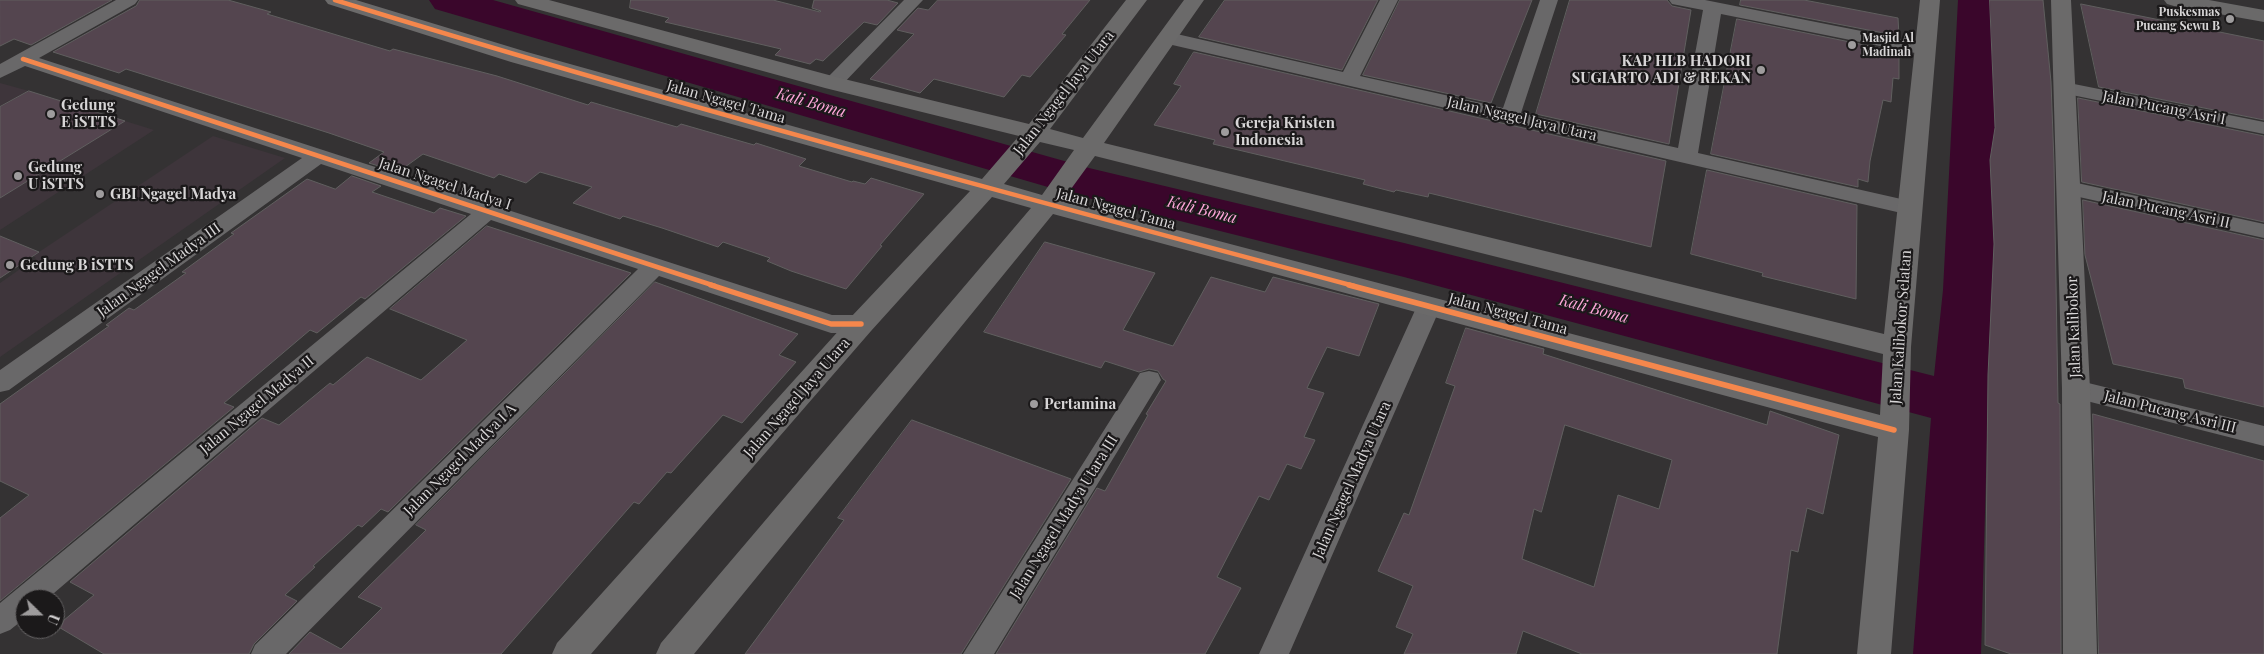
<!DOCTYPE html>
<html>
<head>
<meta charset="utf-8">
<style>
	body { margin:0 }
	#map { position:relative; width:2264px; height:654px; overflow:hidden; background:#343233; font-family:"Playfair Display",serif }
	canvas { display:block }
	.north { position:absolute; left:15px; top:589px; width:50px; height:50px; box-sizing:border-box; background:#1b191a; border:1px solid #666465; border-radius:50%; rotate:112deg; font-size:14px; font-weight:700; line-height:20px; text-align:center; color:#d7d5d6 }
	.north::after { content:''; display:block; margin:auto; width:18px; height:22px; background:#9e9c9d; clip-path:polygon(50% 0,100% 100%,50% 72%,0 100%) }
</style>
</head>
<body>
<div id="map">
<canvas width="2264" height="654"></canvas>
<div class="north">U</div>
</div>
<script>
const c = document.querySelector('canvas').getContext('2d');
c.lineJoin = 'round';
function fill(path, color) { c.fillStyle = color; c.fill(path, 'evenodd'); }
function strokePath(path, color, width, dash) { c.strokeStyle = color; c.lineWidth = width; c.lineCap = dash ? 'butt' : 'round'; c.setLineDash(dash || []); c.stroke(path); }
function label(font, color, halo, rows, align = 'center') {
  c.font = font + ' "Playfair Display",serif'; c.lineWidth = 4.5; c.setLineDash([]); c.textBaseline = 'middle'; c.strokeStyle = halo; c.fillStyle = color; for (const [text, x, y, turn = 0] of rows) {
    c.save(); c.translate(x, y); c.rotate((+turn || 0) * Math.PI / 180); c.textAlign = isNaN(turn) ? turn : align; if (halo) c.strokeText(text, 0, 0); c.fillText(text, 0, 0); c.restore();
  }
}
fill(new Path2D(`
	M 0,83 L 29,91 L 154,130 L 0,230 Z
	M 213,136 L 285,158 L 0,357 L 0,283 L 36,258 L 33,256 L 0,278 L 0,236 L 39,252 Z`), '#3e353b');
fill(new Path2D(`
	M 429,0 L 493,0 L 1089,168 L 1404,243 L 1934,376 L 1943,290 L 1958,0 L 1998,0 L 1995,290 L 1988,404 L 1981,654 L 1913,654 L 1931,418 L 1404,277 L 1072,194 L 435,9 Z`), '#3a062b');
const building = new Path2D(`
	M 0,0 L 112,0 L 31,45 L 14,39 L 0,46 Z
	M 140,0 L 228,0 L 271,12 L 267,14 L 390,51 L 393,49 L 497,76 L 588,105 L 591,102 L 677,127 L 681,124 L 754,145 L 756,143 L 806,159 L 799,166 L 852,182 L 853,181 L 865,184 L 871,178 L 924,194 L 880,245 L 882,246 L 846,289 L 791,271 L 767,261 L 770,258 L 723,242 L 718,247 L 662,228 L 623,216 L 620,219 L 573,203 L 592,187 L 540,172 L 526,183 L 499,174 L 494,178 L 423,154 L 398,172 L 369,163 L 384,152 L 329,133 L 126,69 L 119,73 L 53,52 L 136,6 Z
	M 631,0 L 773,0 L 820,12 L 821,11 L 812,8 L 814,0 L 887,0 L 898,3 L 877,25 L 864,22 L 823,61 L 816,59 L 810,64 L 775,55 L 781,49 L 665,22 L 669,18 L 630,8 Z
	M 938,0 L 1090,0 L 1062,34 L 1066,35 L 1030,77 L 1022,75 L 1004,97 L 934,79 L 920,93 L 870,79 L 914,34 L 897,30 L 918,8 L 928,10 Z
	M 1225,0 L 1378,0 L 1342,70 L 1199,37 Z
	M 1400,0 L 1532,0 L 1491,103 L 1363,75 Z
	M 1570,0 L 1667,0 L 1672,6 L 1691,10 L 1669,144 L 1536,114 Z
	M 1741,0 L 1804,0 L 1898,18 L 1899,36 L 1740,5 Z
	M 1990,0 L 2043,0 L 2051,82 L 2054,163 L 2058,403 L 2060,404 L 2061,654 L 2011,654 L 1985,645 L 1988,375 L 1994,244 L 1990,160 L 1995,128 Z
	M 2081,4 L 2264,41 L 2264,120 L 2099,87 Z
	M 1737,19 L 1899,52 L 1899,79 L 1893,78 L 1891,102 L 1883,100 L 1870,161 L 1868,182 L 1858,179 L 1858,187 L 1711,154 Z
	M 1194,52 L 1666,161 L 1651,247 L 1429,193 L 1428,197 L 1396,190 L 1394,192 L 1363,184 L 1365,180 L 1213,144 L 1215,140 L 1154,125 L 1181,86 L 1174,84 Z
	M 29,91 L 125,121 L 0,198 L 0,107 Z
	M 2078,98 L 2264,136 L 2264,222 L 2082,182 Z
	M 1707,170 L 1857,205 L 1856,299 L 1762,276 L 1763,273 L 1691,254 Z
	M 352,176 L 381,186 L 372,192 L 434,213 L 440,208 L 466,216 L 365,299 L 361,297 L 317,333 L 310,330 L 224,403 L 234,407 L 0,601 L 0,518 L 29,495 L 0,481 L 0,404 L 109,326 L 106,325 L 129,308 L 134,310 L 186,273 L 182,272 L 234,234 L 231,233 L 307,179 L 335,189 Z
	M 2083,200 L 2264,240 L 2264,407 L 2185,388 L 2183,379 L 2113,364 L 2085,255 Z
	M 487,226 L 631,273 L 388,512 L 381,509 L 362,527 L 358,525 L 313,566 L 315,567 L 285,595 L 297,601 L 254,644 L 249,654 L 104,654 L 57,626 L 94,595 L 70,582 L 262,418 L 279,425 L 330,383 L 333,385 L 367,357 L 421,380 L 467,340 L 390,309 Z
	M 0,236 L 39,252 L 0,278 Z
	M 1045,242 L 1155,273 L 1123,330 L 1173,346 L 1211,277 L 1265,292 L 1273,277 L 1379,304 L 1359,356 L 1327,347 L 1307,388 L 1324,393 L 1304,437 L 1315,440 L 1301,469 L 1287,464 L 1269,500 L 1259,496 L 1217,577 L 1241,588 L 1205,654 L 996,654 L 1097,488 L 1105,491 L 1148,415 L 1146,414 L 1166,381 L 1163,379 L 1158,371 L 1149,369 L 1139,372 L 1105,361 L 1101,368 L 984,332 Z
	M 655,282 L 798,334 L 779,355 L 796,362 L 742,423 L 723,415 L 671,473 L 667,472 L 639,504 L 634,502 L 501,654 L 289,654 L 310,632 L 341,649 L 382,608 L 358,597 L 426,530 L 416,525 Z
	M 1466,328 L 1544,349 L 1543,354 L 1767,425 L 1770,411 L 1839,435 L 1823,514 L 1807,508 L 1798,552 L 1791,550 L 1777,654 L 1582,654 L 1523,631 L 1516,654 L 1404,654 L 1413,634 L 1396,627 L 1413,586 L 1378,571 L 1404,513 L 1409,515 L 1455,386 L 1446,383 ZM 1565,425 L 1672,460 L 1659,509 L 1618,495 L 1594,587 L 1522,559 L 1534,509 L 1541,512 Z
	M 2093,414 L 2264,461 L 2264,654 L 2099,654 Z
	M 912,420 L 1071,479 L 961,654 L 745,654 L 844,520 L 838,518 Z`);
fill(building, '#54454f');
strokePath(building, '#605f5f', 1);
fill(new Path2D(`
	M 116,0 L 138,0 L 135,4 L 39,58 L 832,315 L 861,315 L 869,318 L 873,324 L 869,330 L 861,333 L 831,333 L 659,276 L 286,654 L 251,654 L 255,645 L 638,269 L 491,220 L 47,599 L 25,599 L 25,618 L 10,630 L 0,634 L 0,603 L 471,214 L 321,164 L 9,390 L 0,392 L 0,370 L 302,158 L 25,66 L 0,78 L 0,64 Z
	M 904,0 L 923,0 L 840,87 L 833,89 L 826,87 L 823,83 L 826,79 Z
	M 1380,0 L 1398,0 L 1360,76 L 1503,108 L 1540,0 L 1558,0 L 1521,113 L 1678,148 L 1703,10 L 1672,4 L 1669,0 L 1705,0 L 1932,45 L 1934,49 L 1932,53 L 1925,55 L 1721,14 L 1698,153 L 1910,201 L 1918,203 L 1921,208 L 1918,213 L 1910,215 L 1168,44 L 1161,42 L 1159,38 L 1161,34 L 1168,32 L 1343,72 Z
	M 2064,82 L 2264,122 L 2264,134 L 2057,92 L 2054,88 L 2057,84 Z
	M 2068,181 L 2264,224 L 2264,238 L 2061,193 L 2057,188 L 2061,183 Z
	M 1429,298 L 1437,300 L 1441,306 L 1289,654 L 1259,654 L 1417,306 L 1421,300 Z
	M 1149,371 L 1158,373 L 1161,380 L 994,654 L 963,654 L 1140,373 Z
	M 2076,380 L 2264,426 L 2264,446 L 2067,396 L 2064,389 L 2067,382 Z`), '#696869');
fill(new Path2D(`
	M 325,0 L 356,0 L 527,52 L 982,179 L 1019,136 L 825,88 L 518,4 L 515,0 L 549,0 L 840,78 L 1029,124 L 1126,0 L 1147,0 L 1050,129 L 1083,138 L 1184,0 L 1204,0 L 1104,143 L 1884,334 L 1920,0 L 1940,0 L 1911,347 L 1909,430 L 1891,654 L 1857,654 L 1878,437 L 1053,214 L 694,654 L 656,654 L 661,643 L 1031,208 L 992,197 L 871,331 L 591,654 L 552,654 L 557,643 L 851,317 L 970,191 L 511,62 L 328,4 ZM 1040,142 L 1074,150 L 1042,195 L 1004,184 ZM 1095,156 L 1883,354 L 1880,415 L 1063,200 Z
	M 2051,0 L 2071,0 L 2090,389 L 2097,654 L 2063,654 L 2062,389 Z`), '#6b6a6a');
fill(new Path2D(`
	M 2164,0 L 2209,0 L 2264,10 L 2264,22 L 2174,6 L 2167,4 Z`), '#6a6969');
strokePath(new Path2D(`
	M 335,0 C 672,104 1013,195 1354,286
	M 23,59 L 715,286`), '#f5874c', 4.5);
strokePath(new Path2D(`
	M 711,285 L 831,324 L 861,324
	M 1349,285 L 1894,430`), '#f5874c', 5.5);
for (const [x, y, r, color] of [
	[2230,19,5,"#9e9c9d"],
	[1852,45,5,"#9e9c9d"],
	[1761,70,5,"#9e9c9d"],
	[51,114,5,"#9e9c9d"],
	[1225,132,5,"#9e9c9d"],
	[18,176,5,"#9e9c9d"],
	[100,194,5,"#9e9c9d"],
	[10,265,5,"#9e9c9d"],
	[1034,404,5,"#9e9c9d"]
]) { const dot = new Path2D(); dot.arc(x, y, r, 0, 2 * Math.PI); c.fillStyle = color; c.fill(dot); strokePath(dot, '#1b191a', 2); }
label('bold 12px', '#d7d5d6', '#1b191a', [
	["Puskesmas",2220,12],
	["Pucang Sewu B",2220,26],
	["Masjid Al",1862,38,"left"],
	["Madinah",1862,52,"left"]
], 'right');
label('bold 15px', '#d7d5d6', '#1b191a', [
	["KAP HLB HADORI",1751,61,"right"],
	["SUGIARTO ADI & REKAN",1751,78,"right"],
	["Gedung",61,105],
	["E iSTTS",61,122],
	["Gereja Kristen",1235,123],
	["Indonesia",1235,140],
	["Gedung",28,167],
	["U iSTTS",28,184],
	["GBI Ngagel Madya",110,194],
	["Gedung B iSTTS",20,265],
	["Pertamina",1044,404]
], 'left');
label('15px', '#d7d5d6', '#1b191a', [
	["Jalan Ngagel Jaya Utara",1064,93,-52],
	["Jalan Ngagel Tama",726,102,16],
	["Jalan Pucang Asri I",2164,108,11],
	["Jalan Ngagel Jaya Utara",1522,119,13],
	["Jalan Ngagel Madya I",445,184,18],
	["Jalan Ngagel Tama",1116,209,15],
	["Jalan Pucang Asri II",2166,210,12],
	["Jalan Ngagel Madya III",159,270,-36],
	["Jalan Ngagel Tama",1508,314,15],
	["Jalan Kalibokor Selatan",1901,327,-86],
	["Jalan Kalibokor",2074,327,-92],
	["Jalan Ngagel Jaya Utara",797,398,-49],
	["Jalan Ngagel Madya II",257,405,-40],
	["Jalan Pucang Asri III",2170,412,14],
	["Jalan Ngagel Madya I A",460,460,-45],
	["Jalan Ngagel Madya Utara",1352,480,-66],
	["Jalan Ngagel Madya Utara III",1064,517,-58]
]);
label('italic 16px', '#fda6d9', '#1b191a', [
	["Kali Boma",811,103,16],
	["Kali Boma",1202,210,14],
	["Kali Boma",1594,309,15]
]);
</script>
</body>
</html>
